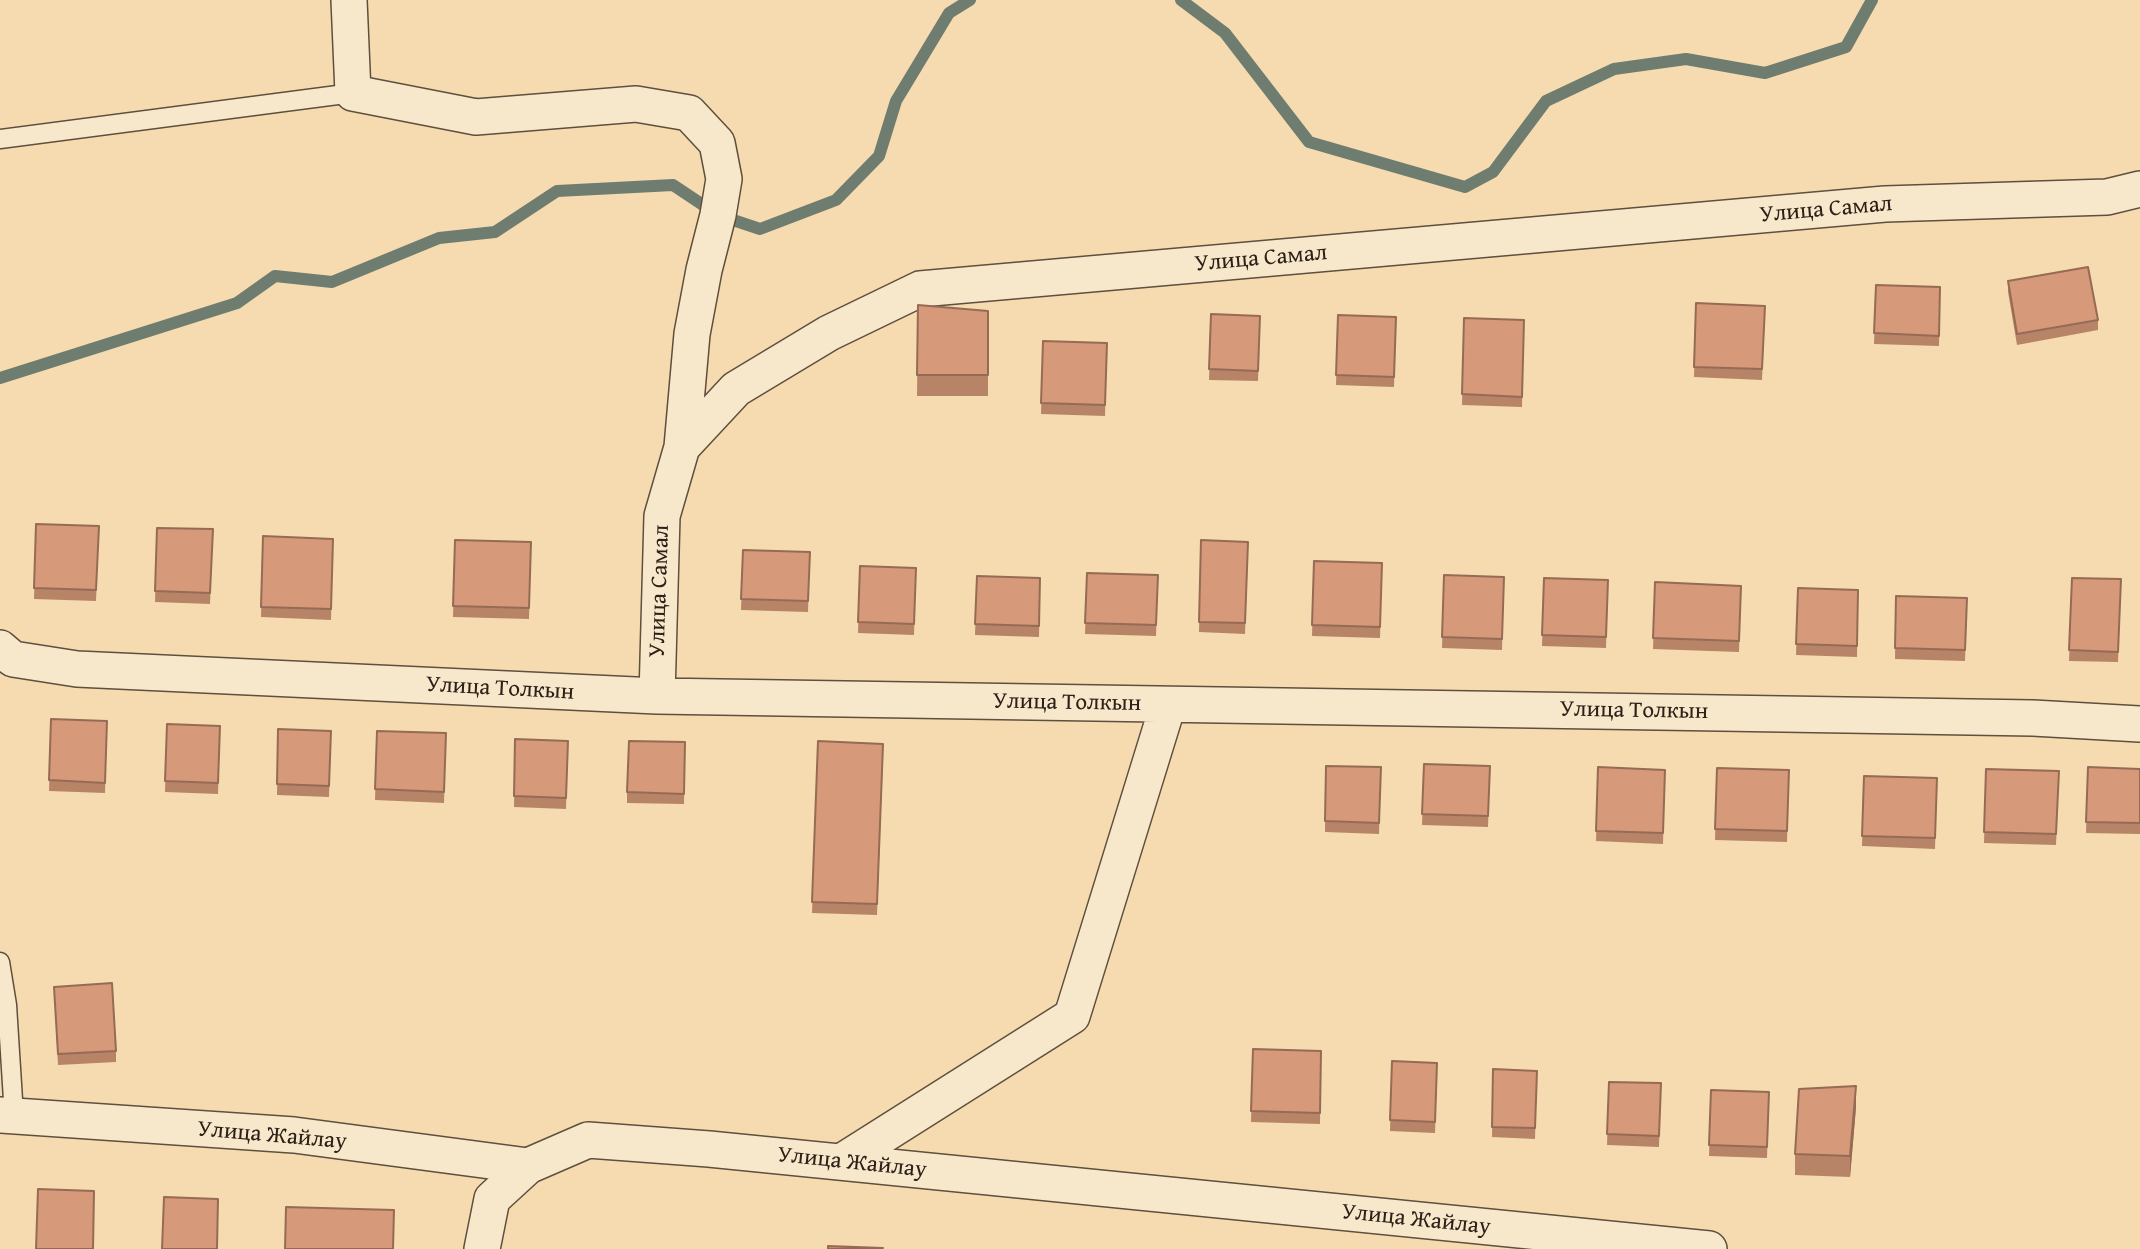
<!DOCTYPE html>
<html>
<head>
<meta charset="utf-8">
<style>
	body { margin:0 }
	canvas { display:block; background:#f5dbaf }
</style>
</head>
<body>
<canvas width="2140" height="1249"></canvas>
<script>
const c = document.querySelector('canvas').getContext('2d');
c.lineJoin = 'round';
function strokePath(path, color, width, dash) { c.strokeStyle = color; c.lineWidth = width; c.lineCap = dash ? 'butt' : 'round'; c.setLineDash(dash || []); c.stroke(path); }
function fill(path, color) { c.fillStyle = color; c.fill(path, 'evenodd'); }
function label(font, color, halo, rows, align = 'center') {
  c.font = font + ' "Gentium Book Plus",serif'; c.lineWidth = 5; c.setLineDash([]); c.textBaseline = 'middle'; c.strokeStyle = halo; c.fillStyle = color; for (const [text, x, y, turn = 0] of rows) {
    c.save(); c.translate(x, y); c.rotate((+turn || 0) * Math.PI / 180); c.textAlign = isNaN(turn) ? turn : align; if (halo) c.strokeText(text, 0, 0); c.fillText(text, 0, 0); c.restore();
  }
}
strokePath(new Path2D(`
	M 1181,0 L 1225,33 L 1309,142 L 1465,187 L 1493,172 L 1546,101 L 1614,69 L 1686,59 L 1765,73 L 1846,47 L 1872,0
	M 0,378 L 237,303 L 275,276 L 332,282 L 439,238 L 495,232 L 557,191 L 673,185 L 718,215 L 760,229 L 836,200 L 879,156 L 896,101 L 949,13 L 970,0`), '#6f7d70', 12);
const lane = new Path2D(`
	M 0,139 L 353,93
	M 0,962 L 7,1005 L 14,1116`);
const street = new Path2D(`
	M 349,0 L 353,93 L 476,117 L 636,104 L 689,113 L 717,143 L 724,179 L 718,215 L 704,270 L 692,334 L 682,447
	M 0,648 L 13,659 L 77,669 L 657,696 L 2033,718 L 2140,724
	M 657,696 L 662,516 L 682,447 L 736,389 L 829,333 L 920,289 L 1885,204 L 2107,197 L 2140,189
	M 0,1115 L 294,1135 L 528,1166 L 588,1140 L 709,1149 L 1709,1249
	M 841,1162 L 1072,1016 L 1168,705
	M 482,1249 L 492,1199 L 528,1166`);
strokePath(lane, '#5e4f3e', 21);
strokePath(street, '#5e4f3e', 38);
strokePath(lane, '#f8e8cb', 18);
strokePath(street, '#f8e8cb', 35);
fill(new Path2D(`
	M 2008,281 L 2098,320 L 2098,330 L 2017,345 L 2008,292 Z
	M 1876,285 L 1940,287 L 1939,346 L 1874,344 Z
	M 1696,303 L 1765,306 L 1762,380 L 1694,377 Z
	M 918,305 L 988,311 L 988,396 L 917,396 Z
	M 1211,314 L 1260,316 L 1258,381 L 1209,380 Z
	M 1338,315 L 1396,317 L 1394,387 L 1336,385 Z
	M 1464,318 L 1524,320 L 1522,407 L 1462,405 Z
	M 1043,341 L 1107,343 L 1105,416 L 1041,414 Z
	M 36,524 L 99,526 L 96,601 L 34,599 Z
	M 157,528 L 213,529 L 210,604 L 155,602 Z
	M 263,536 L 333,539 L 331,620 L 261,617 Z
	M 455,540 L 531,542 L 529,619 L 453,617 Z
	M 1201,540 L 1248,553 L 1245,634 L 1199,632 Z
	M 743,550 L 810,552 L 808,612 L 741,610 Z
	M 1314,561 L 1382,563 L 1380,638 L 1312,636 Z
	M 860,566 L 916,568 L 914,635 L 858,633 Z
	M 1087,573 L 1158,575 L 1156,636 L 1085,634 Z
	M 1444,575 L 1504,577 L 1502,650 L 1442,648 Z
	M 977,576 L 1040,578 L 1039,637 L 975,635 Z
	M 1544,578 L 1608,580 L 1606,648 L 1542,646 Z
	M 2072,578 L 2121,579 L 2118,662 L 2069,661 Z
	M 1655,582 L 1741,586 L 1739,652 L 1653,649 Z
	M 1798,588 L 1858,590 L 1857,657 L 1796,655 Z
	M 1896,596 L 1967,598 L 1965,661 L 1895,659 Z
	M 51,719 L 107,721 L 105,793 L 49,791 Z
	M 167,724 L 220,726 L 218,794 L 165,792 Z
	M 278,729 L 331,731 L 329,797 L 277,795 Z
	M 377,731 L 446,733 L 444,803 L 375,800 Z
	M 515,739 L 568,741 L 566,809 L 514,807 Z
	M 818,741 L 883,755 L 877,915 L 812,913 Z
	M 685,742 L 684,804 L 627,803 L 627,792 Z
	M 1424,764 L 1490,766 L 1488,827 L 1422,825 Z
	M 1326,766 L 1381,767 L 1379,834 L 1325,832 Z
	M 1598,767 L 1665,770 L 1663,844 L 1596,841 Z
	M 2088,767 L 2140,769 L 2140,834 L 2086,833 Z
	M 1717,768 L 1789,770 L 1787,842 L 1715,840 Z
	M 1986,769 L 2059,771 L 2056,845 L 1984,843 Z
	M 1864,776 L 1937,778 L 1935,849 L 1862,846 Z
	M 54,987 L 116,1051 L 116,1062 L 58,1065 Z
	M 1253,1049 L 1321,1051 L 1320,1124 L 1251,1122 Z
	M 1392,1061 L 1437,1073 L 1435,1133 L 1390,1131 Z
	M 1493,1069 L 1537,1071 L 1535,1139 L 1492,1137 Z
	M 1609,1082 L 1661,1083 L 1659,1147 L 1607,1145 Z
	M 1711,1090 L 1769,1092 L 1767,1158 L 1709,1156 Z
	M 1856,1107 L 1850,1177 L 1795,1175 L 1795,1154 Z`), '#b88468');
fill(new Path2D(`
	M 1856,1086 L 1856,1107 L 1850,1177 L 1850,1156 Z`), '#966b55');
const building = new Path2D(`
	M 2088,267 L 2098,320 L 2017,334 L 2008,281 Z
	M 1876,285 L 1940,287 L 1939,336 L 1874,333 Z
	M 1696,303 L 1765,306 L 1762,369 L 1694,367 Z
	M 918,305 L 988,311 L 988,375 L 917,375 Z
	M 1211,314 L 1260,316 L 1258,371 L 1209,369 Z
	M 1338,315 L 1396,317 L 1394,377 L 1336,375 Z
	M 1464,318 L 1524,320 L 1522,397 L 1462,394 Z
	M 1043,341 L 1107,343 L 1105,405 L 1041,403 Z
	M 36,524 L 99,526 L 96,590 L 34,588 Z
	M 157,528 L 213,529 L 210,593 L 155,591 Z
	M 263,536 L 333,539 L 331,609 L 261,607 Z
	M 455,540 L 531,542 L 529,608 L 453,606 Z
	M 1201,540 L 1248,542 L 1245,623 L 1199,622 Z
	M 743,550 L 810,552 L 808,601 L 741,599 Z
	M 1314,561 L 1382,563 L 1380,627 L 1312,625 Z
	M 860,566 L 916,568 L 914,624 L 858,622 Z
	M 1087,573 L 1158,575 L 1156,625 L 1085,623 Z
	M 1444,575 L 1504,577 L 1502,639 L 1442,637 Z
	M 977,576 L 1040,578 L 1039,626 L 975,624 Z
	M 1544,578 L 1608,580 L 1606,637 L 1542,635 Z
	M 2072,578 L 2121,579 L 2118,652 L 2069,650 Z
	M 1655,582 L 1741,586 L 1739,641 L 1653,638 Z
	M 1798,588 L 1858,590 L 1857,646 L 1796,644 Z
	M 1896,596 L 1967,598 L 1965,650 L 1895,648 Z
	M 51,719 L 107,721 L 105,783 L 49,780 Z
	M 167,724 L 220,726 L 218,783 L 165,781 Z
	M 278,729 L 331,731 L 329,786 L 277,784 Z
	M 377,731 L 446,733 L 444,792 L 375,789 Z
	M 515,739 L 568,741 L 566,798 L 514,796 Z
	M 629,741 L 685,742 L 684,794 L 627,792 Z
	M 818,741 L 883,744 L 877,904 L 812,902 Z
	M 1424,764 L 1490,766 L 1488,816 L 1422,814 Z
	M 1326,766 L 1381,767 L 1379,823 L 1325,821 Z
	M 1598,767 L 1665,770 L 1663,833 L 1596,831 Z
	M 2088,767 L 2140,769 L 2140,823 L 2086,822 Z
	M 1717,768 L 1789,770 L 1787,831 L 1715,829 Z
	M 1986,769 L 2059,771 L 2056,834 L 1984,832 Z
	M 1864,776 L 1937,778 L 1935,838 L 1862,836 Z
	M 112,983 L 116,1051 L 58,1054 L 54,987 Z
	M 1253,1049 L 1321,1051 L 1320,1113 L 1251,1111 Z
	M 1392,1061 L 1437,1063 L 1435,1122 L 1390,1120 Z
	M 1493,1069 L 1537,1071 L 1535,1128 L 1492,1127 Z
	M 1609,1082 L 1661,1083 L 1659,1136 L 1607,1134 Z
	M 1856,1086 L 1850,1156 L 1795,1154 L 1799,1089 Z
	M 1711,1090 L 1769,1092 L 1767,1147 L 1709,1145 Z
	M 38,1189 L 94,1191 L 93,1249 L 36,1249 Z
	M 164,1197 L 218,1199 L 217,1249 L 162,1249 Z
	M 286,1207 L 394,1210 L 393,1249 L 285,1249 Z
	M 828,1246 L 883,1248 L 828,1249 Z`);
fill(building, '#d69979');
strokePath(building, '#966b55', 2);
label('23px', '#2c2019', '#f8e8cb', [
	["Улица Самал",1826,210,-5],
	["Улица Самал",1261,259,-5],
	["Улица Самал",660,591,-88],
	["Улица Толкын",500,689,3],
	["Улица Толкын",1067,703,1],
	["Улица Толкын",1634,711,1],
	["Улица Жайлау",272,1136,5],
	["Улица Жайлау",852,1163,6],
	["Улица Жайлау",1416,1220,6]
]);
</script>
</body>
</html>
